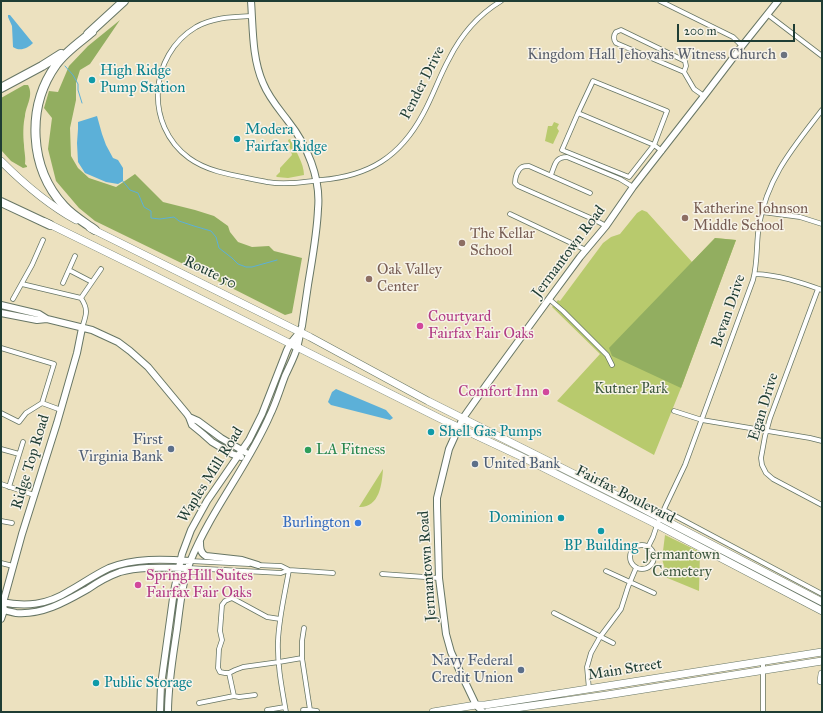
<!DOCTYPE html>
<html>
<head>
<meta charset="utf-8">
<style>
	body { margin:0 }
	#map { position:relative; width:823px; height:713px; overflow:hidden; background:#ece1bf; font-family:"IM FELL Great Primer",serif }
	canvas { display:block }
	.frame { position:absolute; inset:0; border:2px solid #1f3d34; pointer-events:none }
	.scale { position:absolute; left:677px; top:24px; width:118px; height:18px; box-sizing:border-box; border:2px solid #1f3d34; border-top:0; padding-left:5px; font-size:12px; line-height:14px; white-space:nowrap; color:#1f3d34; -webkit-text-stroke:3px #f7f3e8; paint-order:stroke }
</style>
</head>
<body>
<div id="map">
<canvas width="823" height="713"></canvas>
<div class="frame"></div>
<div class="scale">200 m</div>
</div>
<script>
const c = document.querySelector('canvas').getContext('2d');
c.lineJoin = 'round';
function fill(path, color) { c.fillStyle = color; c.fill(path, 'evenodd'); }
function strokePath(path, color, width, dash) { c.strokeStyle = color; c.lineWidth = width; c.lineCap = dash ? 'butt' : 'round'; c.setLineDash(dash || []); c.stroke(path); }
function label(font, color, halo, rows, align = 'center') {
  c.font = font + ' "IM FELL Great Primer",serif'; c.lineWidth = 3; c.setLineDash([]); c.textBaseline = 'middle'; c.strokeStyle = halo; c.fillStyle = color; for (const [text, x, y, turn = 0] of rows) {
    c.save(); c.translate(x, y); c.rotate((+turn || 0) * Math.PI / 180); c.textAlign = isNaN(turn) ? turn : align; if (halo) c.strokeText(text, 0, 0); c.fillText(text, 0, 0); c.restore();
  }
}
fill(new Path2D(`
	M 554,122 L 559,124 L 557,128 L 559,131 L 553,144 L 545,141 L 548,126 L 552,126 Z
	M 290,139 C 295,150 304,163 304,175 L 288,178 L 277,177 L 276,176 L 280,172 L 280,168 L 292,155 L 288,140 Z
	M 642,210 L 647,212 L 692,262 L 715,238 L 736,240 L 681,388 L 654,455 L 557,401 L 600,354 L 552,307 L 558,300 L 560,301 L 603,243 L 611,237 L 620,234 L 637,213 Z
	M 383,469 C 382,485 379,508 359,507 Z
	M 665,535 L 700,552 L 699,591 L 665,577 L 665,569 L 662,559 Z`), '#b8ca6d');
fill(new Path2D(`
	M 120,20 L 90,64 L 80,70 L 76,83 L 76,100 L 70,128 L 71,156 L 78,168 L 89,178 L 116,187 L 135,174 L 163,202 L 195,210 L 214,216 L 228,226 L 230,232 L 238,242 L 252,247 L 269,246 L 274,251 L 302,258 L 292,313 L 285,315 L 208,276 L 95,221 L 79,208 L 56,181 L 48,149 L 52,118 L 44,108 L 49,91 L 58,92 L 69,66 L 88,46 Z
	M 24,85 L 28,85 C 34,96 26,105 25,116 C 23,124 23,136 24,145 C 24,151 26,157 25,164 L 27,166 L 27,167 L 23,168 L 11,161 L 1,150 L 1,98 Z
	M 715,238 L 736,240 L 681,388 L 612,356 L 609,348 Z`), '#92ae60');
fill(new Path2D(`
	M 8,15 L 10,15 L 32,42 L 33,43 C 28,48 20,52 13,47 L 12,26 L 8,17 Z
	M 97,116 L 102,134 L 106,145 L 113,158 L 118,160 L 123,168 L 123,181 L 118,184 L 106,182 L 85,173 L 78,162 L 77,143 L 78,129 L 78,122 Z
	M 336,389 L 386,410 L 393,418 L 390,420 L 331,405 L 328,402 L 332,392 Z`), '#5cb0d8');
strokePath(new Path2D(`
	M 65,66 L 73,75 L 78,84 L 78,90 L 82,103
	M 122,180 L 130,190 L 138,193 L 144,207 L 151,211 L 151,218 L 160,219 L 174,217 L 179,221 L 194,226 L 211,231 L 216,237 L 219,248 L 232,258 L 238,264 L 246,267 L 252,267 L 277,260`), '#5cb0d8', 1);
const street = new Path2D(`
	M 660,1 L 733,37 L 742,46
	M 767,14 L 822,56
	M 252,16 C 233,17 214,17 196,27 C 149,55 144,125 189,158 C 211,174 241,176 267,182 C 285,185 303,182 321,180 C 369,176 400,157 423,114 C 433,96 439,77 449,59 C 461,35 478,15 501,1
	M 684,72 L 686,66 L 685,61 L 621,30 L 616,32 C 613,36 613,39 616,43 L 684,72 L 694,89 L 704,96
	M 593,81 L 667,111 L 654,145 L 629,177 L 562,150 L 578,113 Z
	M 578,113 L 654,145 L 662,151
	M 551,175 C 555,165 555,157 567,157 L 620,179 L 633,187
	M 590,193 L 529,166 C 527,166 524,166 522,167 C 517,170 515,178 515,183 L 518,186 L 595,220 L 606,226
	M 762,212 L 800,217 L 822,224
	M 510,214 L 586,250
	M 69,270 L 92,282
	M 755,274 C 779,275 800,282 822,290
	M 63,283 L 75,256
	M 22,284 L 81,298
	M 818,289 L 770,418 L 765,436 L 761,458 L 762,465 L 766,473 L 773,479 L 822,505
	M 81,298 L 101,269
	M 81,298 C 89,310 86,315 82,328
	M 13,299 L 32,265 L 43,240
	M 549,299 L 563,311 L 607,355 L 612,365
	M 1,348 L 54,364 L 42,403 L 26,413 L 19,422 L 1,413
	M 42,403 L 61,410
	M 674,411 L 702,420 L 810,438 L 822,441
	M 1,449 L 19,454
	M 1,484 L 34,495
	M 9,487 L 23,442
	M 664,510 L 822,594
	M 1,521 L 12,523
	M630 557a12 12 0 1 1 24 0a12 12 0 1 1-24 0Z
	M 648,547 L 653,537 L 657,525 L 666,505 L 685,465 L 753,280 C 758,262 756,243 759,225 C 768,176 793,148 822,110
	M 190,561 L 249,564
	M 1,563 L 13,566
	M 256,565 L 281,566 L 289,570 L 333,573
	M 188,568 L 281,573 L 289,570
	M 606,571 L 654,593
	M 382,574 L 439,578
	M 554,613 L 613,643
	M 280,619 L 267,617 L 232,598 L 225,601 L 222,605 L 220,631 L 222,640 L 219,649 L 218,668 L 220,672 L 225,673 L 229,673 L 235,670 L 243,667 L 279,662 L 302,658
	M 304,628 L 302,641 L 302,658 L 310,710
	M 763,661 L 763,712
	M 229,673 L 234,696 L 239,697 L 255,695
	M 589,689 L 587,667 L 591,653 L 600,637 L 621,609 L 628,587 L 636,568
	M 199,703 L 234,696
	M 267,710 L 285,707
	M 303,710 L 310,710 L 317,711
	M 286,712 C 282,689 277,664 278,641 C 279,617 285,593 289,570`);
const secondary = new Path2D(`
	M 1,305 L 39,314 L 47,319 L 92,330 L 118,342 L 130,351 L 148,367 L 187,414 L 189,417 L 192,425 L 203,434 L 212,442 L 232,454 L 241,457
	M 1,313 L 37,320 L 47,319
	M 189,417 L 198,421 L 221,438 L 245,452
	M 200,542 C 200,547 200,553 206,556 L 242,560 L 258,565
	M 1,602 C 26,607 47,605 69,591 C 82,584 94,575 109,568 C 134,558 163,559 190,561
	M 1,609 C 6,611 11,612 16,613 C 43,615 65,602 88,589 C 98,582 109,576 120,572 C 142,566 166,568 188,568
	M 1,619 L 4,610 L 3,603 L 22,534 L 57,423 L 77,353 L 82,328
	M 160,712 L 161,685 L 174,591 L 182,554 L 191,530 L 207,501 L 249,440 L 262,414 L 287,350 L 290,344 L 299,333
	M 168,712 C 168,684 173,656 177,629 C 180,606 182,583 190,562 C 211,510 248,466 270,415 C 276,403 280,389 285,376 C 289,367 294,358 297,348 C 299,341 300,333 302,326 C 304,312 306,298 308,285 C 312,260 317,234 318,209 C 321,178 307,145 288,121 C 279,109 269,98 263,83 C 252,58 253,28 251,1
	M 483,712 L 476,705 L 456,663 L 451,652 L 446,634 L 439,578 L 437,506 L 437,498 L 449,449 L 463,418 L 487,384 L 549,299 L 580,257 L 606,226 L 633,187 L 704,96 L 742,46 L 778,1`);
const primary = new Path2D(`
	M 1,161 C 24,184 47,204 76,220
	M 45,222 L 141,269 L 441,419 L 520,456 L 652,522 L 822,611
	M 90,228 L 310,337 L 428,401 L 632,503 L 822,602
	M 821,681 L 822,674
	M 433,712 L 476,705 L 485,705 L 550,695 L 822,652
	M 488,712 L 607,695 L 822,661`);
const highway = new Path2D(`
	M 92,32 C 80,42 65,52 56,65 C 26,107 29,168 64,206 C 73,216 84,222 95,230
	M 88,34 L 124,1
	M 1,88 L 42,66 L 61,54
	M 1,202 L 50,225`);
strokePath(street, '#677665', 5.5);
strokePath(secondary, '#677665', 8);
strokePath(primary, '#677665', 8);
strokePath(highway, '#677665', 10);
strokePath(street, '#fff', 4);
strokePath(secondary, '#fff', 6);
strokePath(primary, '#fff', 7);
strokePath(highway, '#fff', 8);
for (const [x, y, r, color] of [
	[784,55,4,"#6b7280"],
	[92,80,4,"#0f9aa8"],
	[237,139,4,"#0f9aa8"],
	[685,218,4,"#8d6e63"],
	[462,243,4,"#8d6e63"],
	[369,279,4,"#8d6e63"],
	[420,326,4,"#d1479c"],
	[546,392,4,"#d1479c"],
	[431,432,4,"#0f9aa8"],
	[171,449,4,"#5c6f8a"],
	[308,450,4,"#2e9e5b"],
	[475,464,4,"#5c6f8a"],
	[561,518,4,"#0f9aa8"],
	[358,523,4,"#3f7fe0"],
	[601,531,4,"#0f9aa8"],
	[138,585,4,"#d1479c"],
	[521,670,4,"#5c6f8a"],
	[96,683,4,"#0f9aa8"]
]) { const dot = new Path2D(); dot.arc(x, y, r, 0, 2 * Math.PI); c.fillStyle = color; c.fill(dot); strokePath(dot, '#f7f3e8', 1.5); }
label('15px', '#5b616d', '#f7f3e8', [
	["Kingdom Hall Jehovahs Witness Church",776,55]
], 'right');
label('15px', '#0d838f', '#f7f3e8', [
	["High Ridge",100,71],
	["Pump Station",100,88],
	["Modera",245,130],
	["Fairfax Ridge",245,147],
	["Shell Gas Pumps",439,432],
	["Dominion",553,518,"right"],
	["BP Building",601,546,"center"],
	["Public Storage",104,683]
], 'left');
label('15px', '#1f3d34', '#f7f3e8', [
	["Pender Drive",423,83,-63],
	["Jermantown Road",569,252,-53],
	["Route 50",210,273,26],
	["Bevan Drive",729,311,-71],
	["Egan Drive",764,407,-73],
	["Ridge Top Road",31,462,-73],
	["Waples Mill Road",211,475,-58],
	["Fairfax Boulevard",625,495,27],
	["Jermantown Road",428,566,-94],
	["Main Street",625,670,-9]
]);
label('15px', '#785e54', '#f7f3e8', [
	["Katherine Johnson",693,209],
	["Middle School",693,226],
	["The Kellar",470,234],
	["School",470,251],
	["Oak Valley",377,270],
	["Center",377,287]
], 'left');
label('15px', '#b23c85', '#f7f3e8', [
	["Courtyard",428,317],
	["Fairfax Fair Oaks",428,334],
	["Comfort Inn",538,392,"right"],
	["SpringHill Suites",146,576],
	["Fairfax Fair Oaks",146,593]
], 'left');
label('15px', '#3e593f', '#f7f3e8', [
	["Kutner Park",631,389],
	["Jermantown",682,555],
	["Cemetery",682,572]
]);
label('15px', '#4e5e75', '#f7f3e8', [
	["First",163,440],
	["Virginia Bank",163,457],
	["United Bank",483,464,"left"],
	["Navy Federal",513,661],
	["Credit Union",513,678]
], 'right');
label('15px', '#27864d', '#f7f3e8', [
	["LA Fitness",316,450]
], 'left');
label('15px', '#366cbe', '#f7f3e8', [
	["Burlington",350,523]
], 'right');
</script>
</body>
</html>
